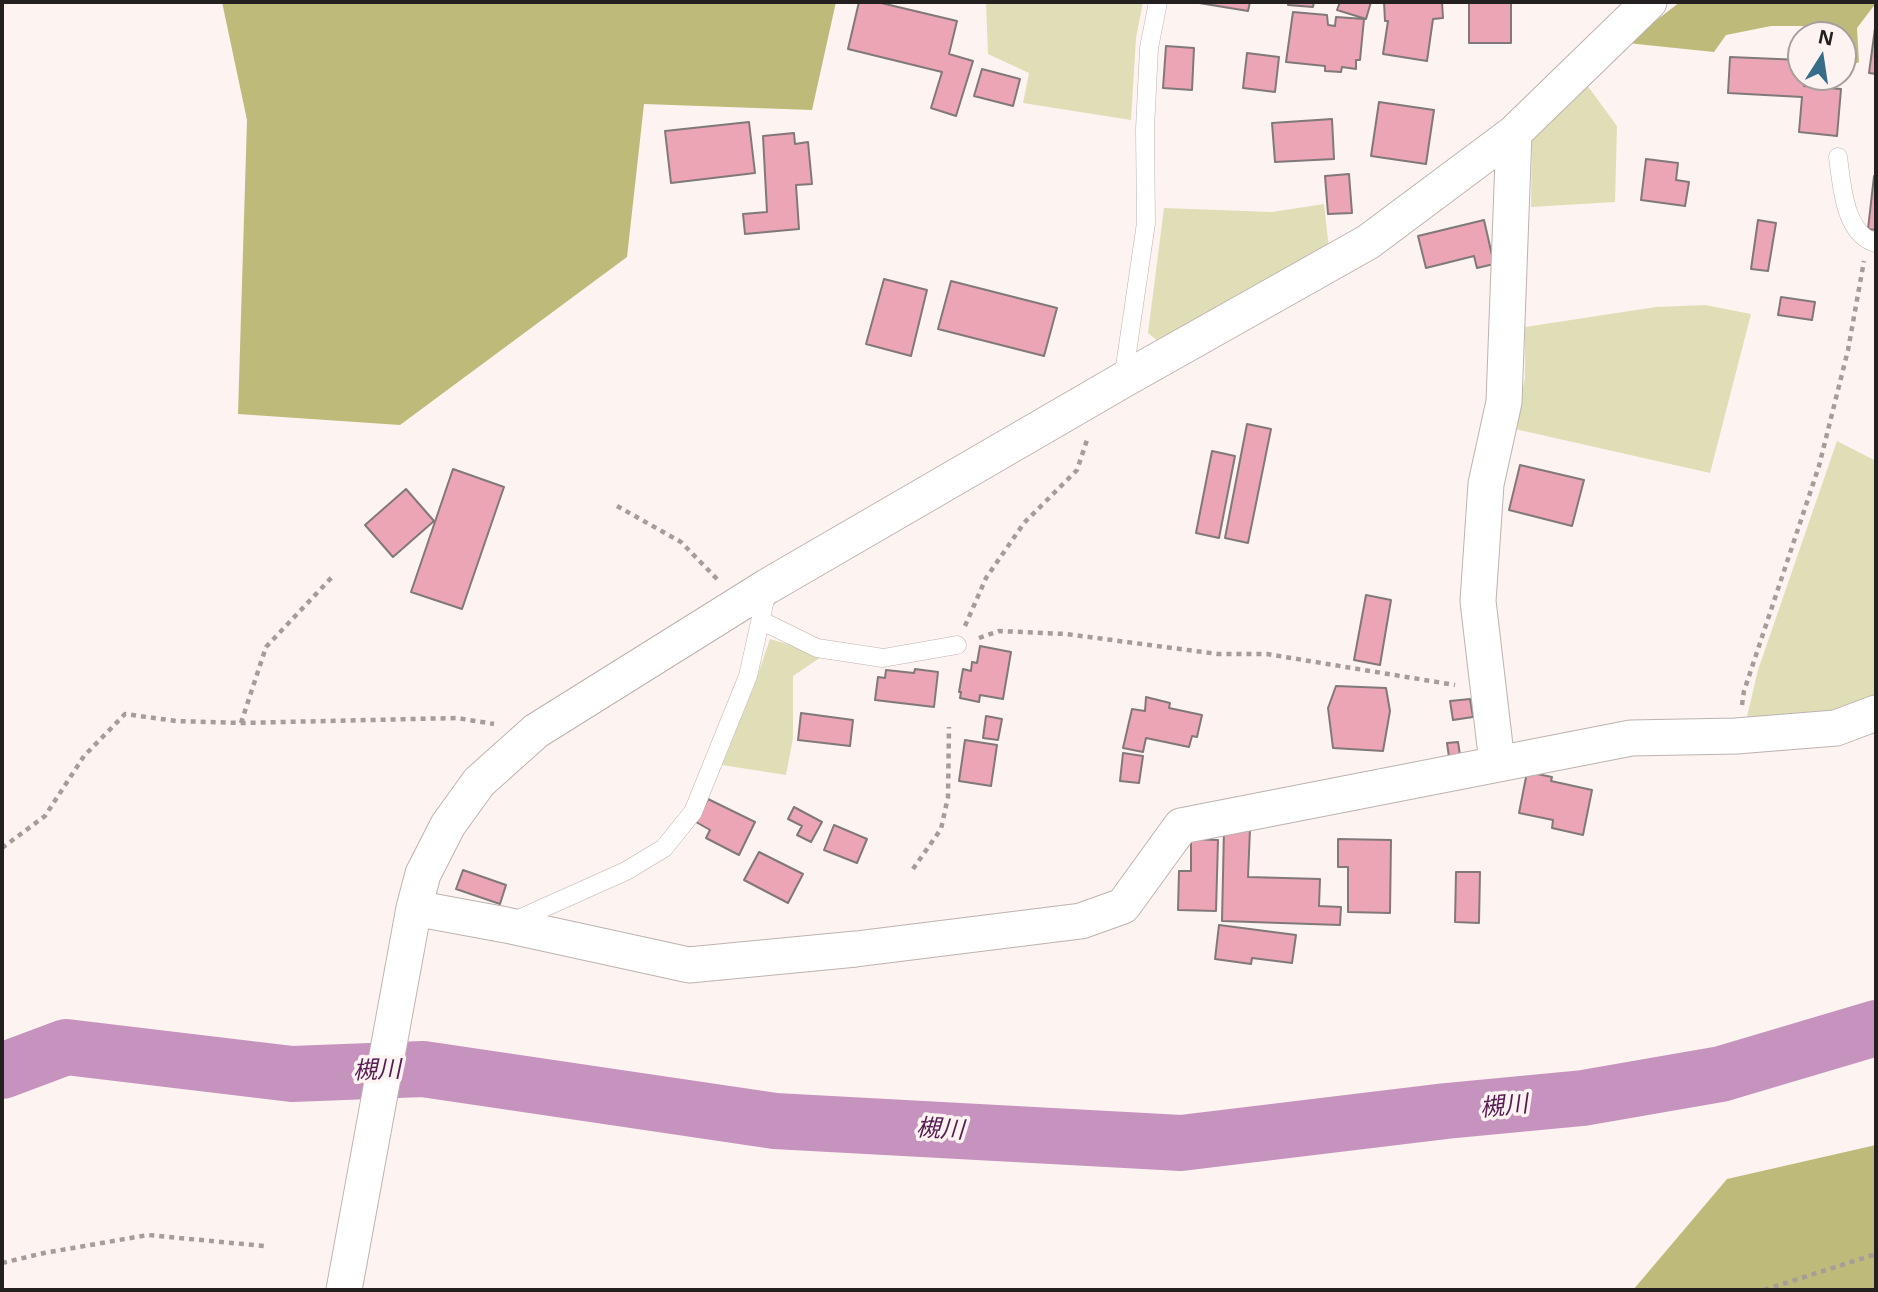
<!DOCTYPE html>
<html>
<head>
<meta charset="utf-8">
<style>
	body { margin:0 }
	#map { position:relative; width:1878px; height:1292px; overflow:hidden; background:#fdf3f0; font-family:"Noto Sans",sans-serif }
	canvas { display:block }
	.frame { position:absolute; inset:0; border:4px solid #23201f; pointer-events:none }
	.north { position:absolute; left:1787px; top:21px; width:70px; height:70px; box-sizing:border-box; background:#fdf3f0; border:2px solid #a69f9c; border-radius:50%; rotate:12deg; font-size:19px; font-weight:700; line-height:28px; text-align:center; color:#23201f }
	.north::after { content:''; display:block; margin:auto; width:24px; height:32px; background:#366d88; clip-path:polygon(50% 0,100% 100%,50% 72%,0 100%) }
</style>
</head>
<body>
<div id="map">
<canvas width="1878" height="1292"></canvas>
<div class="frame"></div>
<div class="north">N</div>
</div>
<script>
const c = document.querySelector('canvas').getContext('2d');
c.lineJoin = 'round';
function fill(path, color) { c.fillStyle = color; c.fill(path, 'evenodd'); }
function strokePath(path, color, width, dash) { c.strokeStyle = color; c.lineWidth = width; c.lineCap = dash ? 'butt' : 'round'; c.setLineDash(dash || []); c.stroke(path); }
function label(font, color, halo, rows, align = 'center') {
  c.font = font + ' "Noto Sans","Noto Sans JP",sans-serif'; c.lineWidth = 7; c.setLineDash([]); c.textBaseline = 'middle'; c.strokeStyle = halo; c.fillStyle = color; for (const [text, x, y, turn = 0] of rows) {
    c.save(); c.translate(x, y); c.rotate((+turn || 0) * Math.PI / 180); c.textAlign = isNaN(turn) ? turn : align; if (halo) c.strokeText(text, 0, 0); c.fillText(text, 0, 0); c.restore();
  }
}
fill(new Path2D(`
	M 986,2 L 1143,2 L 1136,38 L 1131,120 L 1023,103 L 1029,73 L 988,54 Z
	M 1587,85 L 1617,126 L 1615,202 L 1531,207 L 1532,135 Z
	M 1324,204 L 1329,249 L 1159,342 L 1148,333 L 1164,208 L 1272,212 Z
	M 1705,305 L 1751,314 L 1710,473 L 1515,429 L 1525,378 L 1525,327 L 1656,307 Z
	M 1837,441 L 1876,461 L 1876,696 L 1824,718 L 1746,721 L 1758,670 Z
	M 770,639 L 824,655 L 793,676 L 793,738 L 786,775 L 722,765 L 753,689 Z`), '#e0deb7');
fill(new Path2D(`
	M 222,2 L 836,2 L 812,110 L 644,104 L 627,257 L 400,425 L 238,414 L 247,120 Z
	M 1680,2 L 1876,2 L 1876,3 L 1857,28 L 1859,62 L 1843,69 L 1843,35 L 1809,35 L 1803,26 L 1771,26 L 1726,35 L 1714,52 L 1627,43 Z
	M 1876,1145 L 1876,1290 L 1633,1290 L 1727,1179 Z`), '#beba79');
strokePath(new Path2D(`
	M 2,1071 L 66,1047 L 292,1074 L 423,1069 L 775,1121 L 1181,1143 L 1446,1111 L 1583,1098 L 1721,1074 L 1876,1028`), '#c693bf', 56);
const building = new Path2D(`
	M 859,2 L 877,2 L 957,21 L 949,54 L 973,61 L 956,116 L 931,108 L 942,72 L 848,49 Z
	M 1193,2 L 1250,2 L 1248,11 Z
	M 1288,2 L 1314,2 L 1313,7 L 1288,5 Z
	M 1340,2 L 1371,2 L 1366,19 L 1337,10 Z
	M 1384,2 L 1442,2 L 1443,18 L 1433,19 L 1427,61 L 1383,54 L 1388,21 L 1385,21 Z
	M 1469,2 L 1511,2 L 1511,43 L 1469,43 Z
	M 1293,12 L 1327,15 L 1328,25 L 1335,26 L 1336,17 L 1364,19 L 1360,60 L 1356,60 L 1356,69 L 1342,67 L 1341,72 L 1325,71 L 1325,66 L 1286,62 Z
	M 1876,21 L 1876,74 L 1869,73 Z
	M 1166,46 L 1194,48 L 1192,90 L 1163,88 Z
	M 1247,53 L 1279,57 L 1275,92 L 1243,88 Z
	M 1730,57 L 1801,60 L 1804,86 L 1841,89 L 1837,136 L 1799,132 L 1802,97 L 1728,93 Z
	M 982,69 L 1020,79 L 1013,106 L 974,96 Z
	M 1379,102 L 1434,110 L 1426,164 L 1371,156 Z
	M 1332,119 L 1334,159 L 1275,162 L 1272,123 Z
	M 749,122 L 755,173 L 671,183 L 665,131 Z
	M 794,133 L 795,144 L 808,142 L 812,184 L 796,185 L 799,229 L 745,234 L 743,214 L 767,212 L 763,136 Z
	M 1646,159 L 1678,163 L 1676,180 L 1689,182 L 1685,206 L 1641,200 Z
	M 1349,174 L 1352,213 L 1328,214 L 1325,176 Z
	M 1874,176 L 1876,176 L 1876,230 L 1868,229 Z
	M 1484,220 L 1494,264 L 1477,268 L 1474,256 L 1426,268 L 1418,236 Z
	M 1758,220 L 1776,223 L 1768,271 L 1751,269 Z
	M 884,279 L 927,290 L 911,356 L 866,344 Z
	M 951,281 L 1057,308 L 1044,356 L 938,329 Z
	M 1781,297 L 1815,302 L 1812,320 L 1778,315 Z
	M 1247,424 L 1271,429 L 1248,543 L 1225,538 Z
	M 1212,451 L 1235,456 L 1219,538 L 1196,533 Z
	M 1520,465 L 1584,480 L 1572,526 L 1509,510 Z
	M 453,469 L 504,487 L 462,609 L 411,592 Z
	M 406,489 L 434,521 L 393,557 L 365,525 Z
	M 1366,595 L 1391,600 L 1380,665 L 1354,660 Z
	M 980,646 L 1011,652 L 1003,699 L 980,695 L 979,702 L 960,698 L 961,692 L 959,692 L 963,669 L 971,671 L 972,662 L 977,663 Z
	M 915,669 L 938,672 L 934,707 L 875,700 L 878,677 L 885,678 L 886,670 L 914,673 Z
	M 1336,686 L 1386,688 L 1390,711 L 1383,751 L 1333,748 L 1328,708 Z
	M 1146,697 L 1170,703 L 1169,708 L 1202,715 L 1197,737 L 1192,736 L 1189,747 L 1146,738 L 1143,752 L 1123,748 L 1132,709 L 1145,711 Z
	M 1470,699 L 1473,717 L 1453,720 L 1450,701 Z
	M 801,713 L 853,720 L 850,746 L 798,740 Z
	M 986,716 L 1002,719 L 998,740 L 983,738 Z
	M 965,740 L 997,745 L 991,786 L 959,781 Z
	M 1458,742 L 1460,755 L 1449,757 L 1447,743 Z
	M 1123,753 L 1143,756 L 1139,783 L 1120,781 Z
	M 1527,772 L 1552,777 L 1551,781 L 1592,790 L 1583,835 L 1552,828 L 1553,820 L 1519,813 Z
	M 708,799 L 755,822 L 739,855 L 706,838 L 710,830 L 696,822 Z
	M 794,807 L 822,822 L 811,842 L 797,835 L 802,826 L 788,819 Z
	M 834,825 L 867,839 L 857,863 L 824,850 Z
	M 1224,829 L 1250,829 L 1248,877 L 1320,879 L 1319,906 L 1341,907 L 1340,925 L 1222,921 Z
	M 1191,839 L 1218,840 L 1216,911 L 1178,910 L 1179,871 L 1191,871 Z
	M 1338,839 L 1391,840 L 1390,913 L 1348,912 L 1348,867 L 1338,867 Z
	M 759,852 L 803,874 L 788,903 L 744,880 Z
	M 463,870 L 506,885 L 500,904 L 456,889 Z
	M 1456,872 L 1480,872 L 1479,923 L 1455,922 Z
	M 1219,925 L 1296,935 L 1292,963 L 1252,958 L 1251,964 L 1215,959 Z`);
fill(building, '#eba5b5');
strokePath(building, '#81787a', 2);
const service = new Path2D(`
	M 1838,157 C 1842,185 1844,234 1876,243
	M 1123,380 L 1146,223 L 1145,129 L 1149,48 L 1158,2
	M 762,621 L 817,648 L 883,658 L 957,645
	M 512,922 L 626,871 L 664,848 L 693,812 L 748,676 L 768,586`);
const minor = new Path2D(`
	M 1497,763 L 1478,601 L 1486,484 L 1504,402 L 1514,133
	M 414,908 L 506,925 L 689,965 L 856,949 L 1081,921 L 1123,906 L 1181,826 L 1631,738 L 1736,736 L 1836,728 L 1876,713
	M 344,1290 L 414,908 L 423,874 L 448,825 L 479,782 L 536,731 L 768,586 L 1123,380 L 1368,242 L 1514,133 L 1649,2`);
strokePath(service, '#bcb3b0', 19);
strokePath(minor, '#bcb3b0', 37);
strokePath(new Path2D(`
	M 617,506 L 681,542 L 718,580
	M 965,626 L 986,578 L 1024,523 L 1077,470 L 1087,440
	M 979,638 L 999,631 L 1066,634 L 1218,654 L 1267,654 L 1455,685
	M 1742,705 L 1744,691 L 1819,466 L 1848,350 L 1864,261
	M 241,723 L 266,647 L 333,576
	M 2,848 L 45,816 L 84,756 L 125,714 L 176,721 L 241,723 L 457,718 L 494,724
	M 913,869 L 941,829 L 948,797 L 949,727
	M 2,1263 L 44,1253 L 148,1235 L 264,1246
	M 1764,1290 L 1876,1254`), '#a49d9a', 4.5, [5, 5]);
strokePath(service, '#fff', 18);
strokePath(minor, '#fff', 35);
label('italic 24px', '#571a52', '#fdf3f0', [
	["槻川",377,1071,-2],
	["槻川",1504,1107,-6],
	["槻川",940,1130,3]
]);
</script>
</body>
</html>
